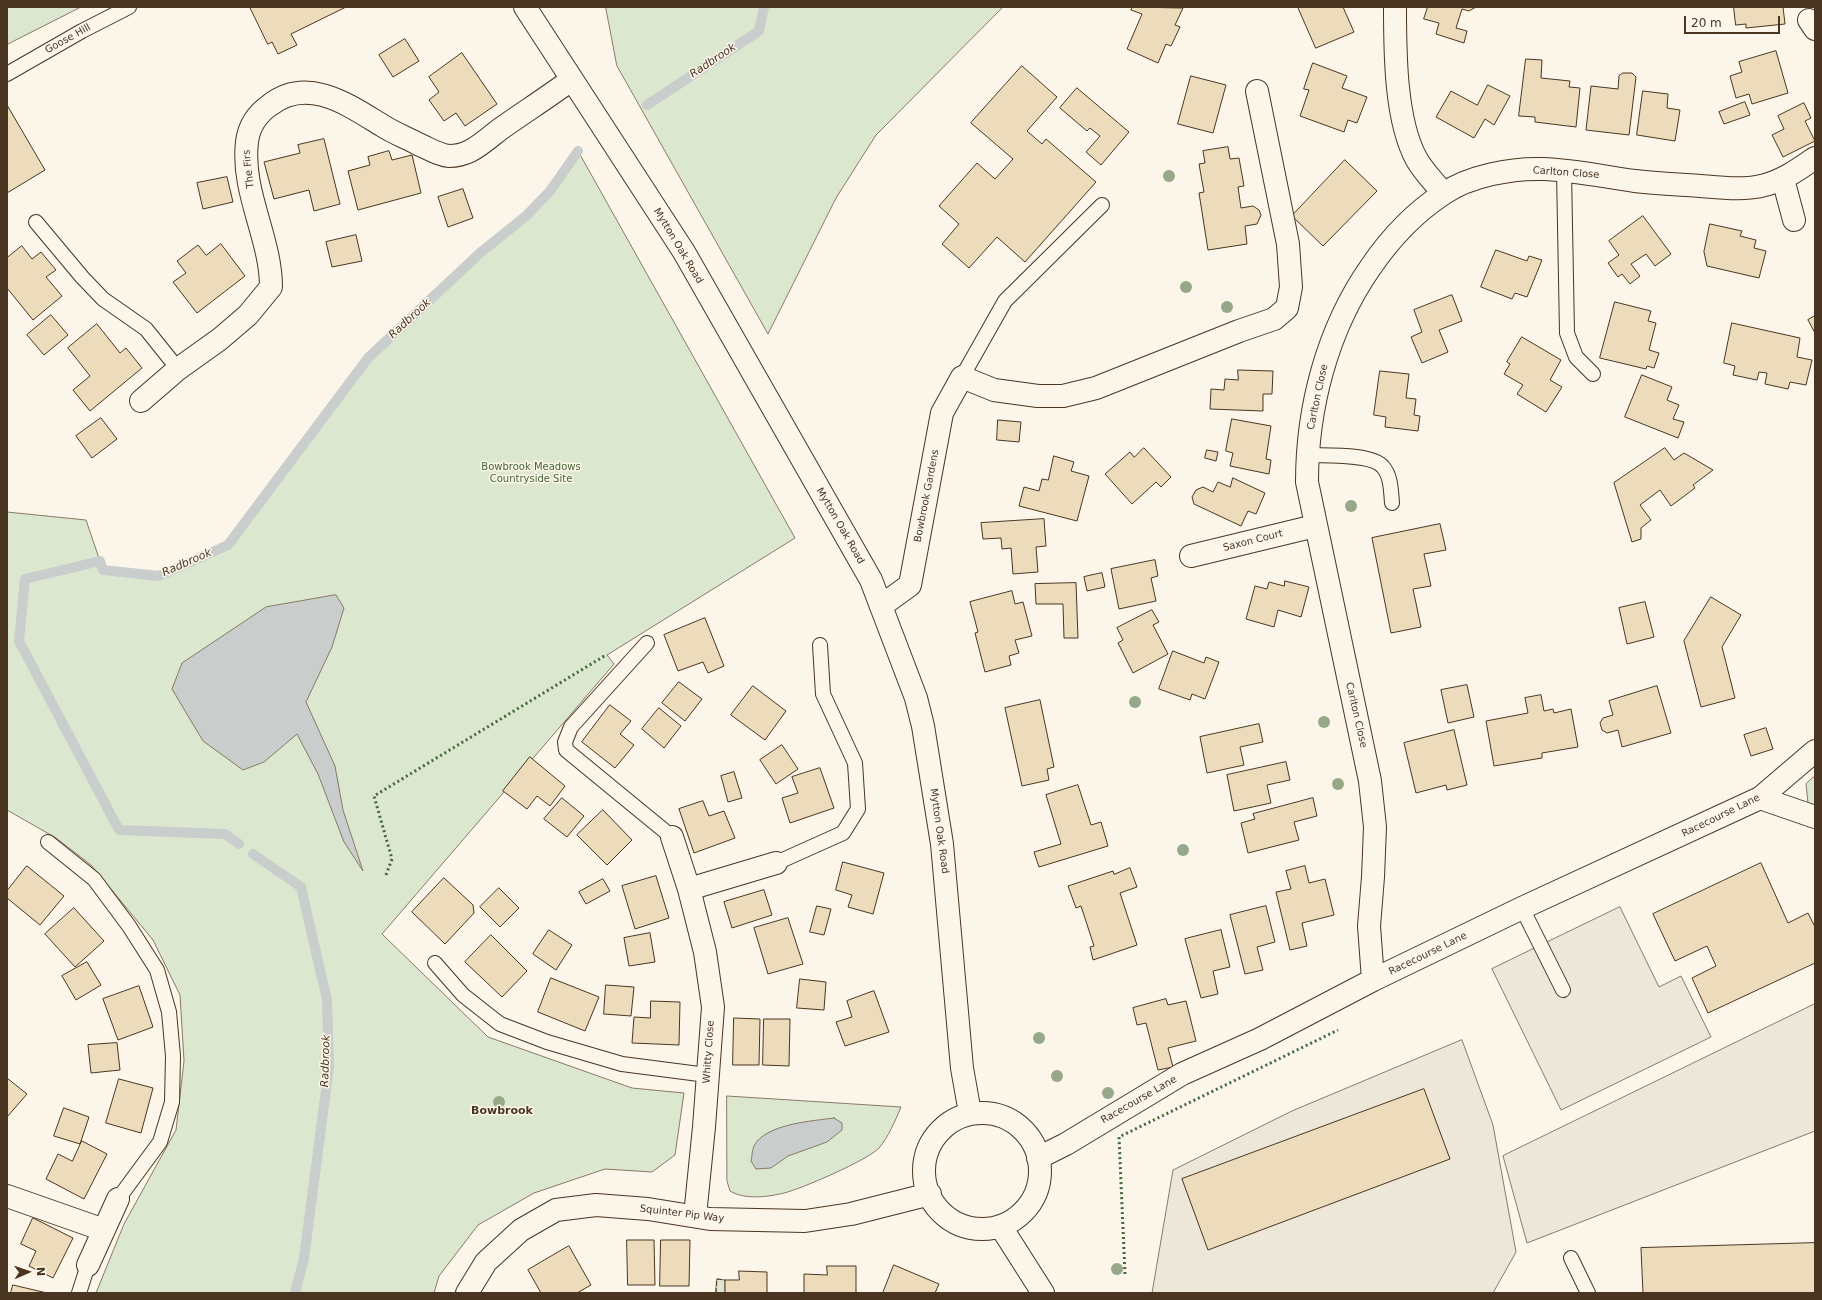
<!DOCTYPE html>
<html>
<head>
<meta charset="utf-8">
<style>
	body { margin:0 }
	#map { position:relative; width:1822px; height:1300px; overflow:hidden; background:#fbf6e9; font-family:"DejaVu Sans",sans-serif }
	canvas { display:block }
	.frame { position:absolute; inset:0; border:8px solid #4a3520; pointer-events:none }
	.north { position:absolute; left:8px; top:1252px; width:40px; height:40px; -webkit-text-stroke:3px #fbf6e9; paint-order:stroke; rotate:88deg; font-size:11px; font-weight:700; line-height:16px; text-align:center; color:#4a3520 }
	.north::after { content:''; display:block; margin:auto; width:14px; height:18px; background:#4a3520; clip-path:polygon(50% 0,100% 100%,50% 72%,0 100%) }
	.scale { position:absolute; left:1684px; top:16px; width:96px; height:18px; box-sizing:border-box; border:2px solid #4a3520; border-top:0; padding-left:5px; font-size:12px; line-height:14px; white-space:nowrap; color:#4a3520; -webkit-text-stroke:3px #fbf6e9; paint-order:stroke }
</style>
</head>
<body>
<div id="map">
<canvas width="1822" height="1300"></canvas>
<div class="frame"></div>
<div class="north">N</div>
<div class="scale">20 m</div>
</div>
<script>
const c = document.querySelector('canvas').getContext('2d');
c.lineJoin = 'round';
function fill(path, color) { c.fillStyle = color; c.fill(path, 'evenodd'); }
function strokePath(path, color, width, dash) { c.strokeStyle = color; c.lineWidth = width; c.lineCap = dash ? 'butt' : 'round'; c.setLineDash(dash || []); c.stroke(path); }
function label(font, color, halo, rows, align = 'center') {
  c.font = font + ' "DejaVu Sans",sans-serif'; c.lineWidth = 3; c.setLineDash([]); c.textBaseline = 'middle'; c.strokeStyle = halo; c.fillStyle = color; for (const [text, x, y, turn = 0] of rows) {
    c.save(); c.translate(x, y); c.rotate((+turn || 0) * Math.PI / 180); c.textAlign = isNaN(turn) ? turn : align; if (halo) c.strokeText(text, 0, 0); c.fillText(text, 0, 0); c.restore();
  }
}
const green = new Path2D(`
	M 7,7 L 81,7 L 8,44 Z
	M 606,7 L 1003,7 L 876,135 L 836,198 L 768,334 L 617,66 Z
	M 578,151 L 795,538 L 607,655 L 614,664 L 382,934 L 488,1037 L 632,1088 L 684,1093 L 675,1155 L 652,1172 L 605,1169 L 534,1193 L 478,1225 L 439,1276 L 434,1293 L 96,1293 L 124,1224 L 176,1130 L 184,1061 L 180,995 L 153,940 L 91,865 L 56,838 L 7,810 L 7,512 L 86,520 L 103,570 L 159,576 L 228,545 L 368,358 L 480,253 L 526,216 L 550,191 Z
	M 1815,776 L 1815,805 L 1808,803 L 1806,784 Z
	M 727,1096 L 901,1107 C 895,1121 889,1136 879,1148 C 868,1160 801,1189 784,1193 C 768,1197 745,1200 730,1191 L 727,1181 Z
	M 717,1279 L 725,1280 L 725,1293 L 716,1293 Z`);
fill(green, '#dce7d0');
strokePath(green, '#887966', 1);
const parking = new Path2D(`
	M 1620,907 L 1659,987 L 1681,976 L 1711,1037 L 1561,1110 L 1492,969 Z
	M 1815,1004 L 1815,1131 L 1527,1243 L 1503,1156 Z
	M 1462,1040 L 1493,1125 L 1516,1252 L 1493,1293 L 1152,1293 L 1173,1170 L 1292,1111 Z`);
fill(parking, '#ede7d9');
strokePath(parking, '#887966', 1);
const water = new Path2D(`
	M 336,595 L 344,608 L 332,647 L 306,702 L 335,766 L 343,810 L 363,871 L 344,842 L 318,774 L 297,734 L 264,762 L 243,770 L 203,741 L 172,689 L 182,663 L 266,607 Z
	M 834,1118 L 842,1123 L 842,1130 L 827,1142 L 788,1156 L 771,1168 L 756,1169 L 751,1161 C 752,1157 752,1150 754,1146 C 765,1124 812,1121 834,1118 Z`);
fill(water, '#c9cecd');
strokePath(water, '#887966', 1);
strokePath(new Path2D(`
	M 647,105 L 759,31 L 764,7
	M 239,844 L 225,834 L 119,830 L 19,641 L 25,579 L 100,561 L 103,570 L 159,576 L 228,545 L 368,358 L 480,253 L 526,216 L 550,191 L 578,151
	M 253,854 L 301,887 L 327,1000 L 329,1067 L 304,1258 L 295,1293`), '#c9cecd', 10);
const building = new Path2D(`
	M 250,7 L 346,7 L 291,34 L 297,45 L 278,54 L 272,42 L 268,44 Z
	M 1133,7 L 1183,8 L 1175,25 L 1180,27 L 1171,46 L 1166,44 L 1158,63 L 1127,49 L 1142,14 L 1131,10 Z
	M 1298,7 L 1343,7 L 1354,32 L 1316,48 Z
	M 1428,7 L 1476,7 L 1469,11 L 1462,9 L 1456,28 L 1467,31 L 1464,43 L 1436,34 L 1439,23 L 1424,19 Z
	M 1734,7 L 1783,7 L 1785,24 L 1746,28 L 1746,24 L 1736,25 Z
	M 405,39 L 419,61 L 393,77 L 379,55 Z
	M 1776,51 L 1788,93 L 1752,104 L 1749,94 L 1736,98 L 1730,76 L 1742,72 L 1739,62 Z
	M 462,53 L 497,104 L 465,126 L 456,113 L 444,121 L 429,100 L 439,92 L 429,77 Z
	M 1526,59 L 1542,60 L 1541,78 L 1570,81 L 1569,87 L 1580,88 L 1576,127 L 1535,122 L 1535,117 L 1519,116 Z
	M 1313,63 L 1347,76 L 1342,88 L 1367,97 L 1357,123 L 1348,120 L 1344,132 L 1300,116 L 1309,90 L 1304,89 Z
	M 1022,66 L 1057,97 L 1027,131 L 1042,144 L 1046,139 L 1096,182 L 1025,262 L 997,237 L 969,268 L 942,244 L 959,224 L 939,206 L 977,163 L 995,179 L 1013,159 L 971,123 Z
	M 1623,73 L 1632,73 L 1636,77 L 1629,135 L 1586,130 L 1591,86 L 1618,89 L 1619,76 Z
	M 1191,76 L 1226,85 L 1213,133 L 1178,124 Z
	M 1488,85 L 1510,96 L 1494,125 L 1485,119 L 1474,138 L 1436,117 L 1451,91 L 1477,105 Z
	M 1077,88 L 1129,132 L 1101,165 L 1086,152 L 1100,136 L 1090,128 L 1087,131 L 1060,108 Z
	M 1643,91 L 1668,94 L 1667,108 L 1680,110 L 1675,141 L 1637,135 Z
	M 1745,102 L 1750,115 L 1724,124 L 1719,112 Z
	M 1804,103 L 1811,118 L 1805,121 L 1815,141 L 1783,157 L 1772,135 L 1784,129 L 1778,116 Z
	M 7,105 L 45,170 L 7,193 Z
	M 324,139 L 340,204 L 314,211 L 309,190 L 274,199 L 264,162 L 300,153 L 298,145 Z
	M 1228,147 L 1230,159 L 1239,158 L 1244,186 L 1238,187 L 1241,208 L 1253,206 L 1259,210 L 1261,215 L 1257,224 L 1245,226 L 1247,244 L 1208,250 L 1199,193 L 1204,192 L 1199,164 L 1205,163 L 1203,151 Z
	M 389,151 L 392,160 L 412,155 L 421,193 L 358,210 L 348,171 L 370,165 L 368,157 Z
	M 1345,160 L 1377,191 L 1323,246 L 1292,216 Z
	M 227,177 L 233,202 L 203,209 L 197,183 Z
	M 463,189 L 473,218 L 448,227 L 438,197 Z
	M 1643,216 L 1671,254 L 1655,266 L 1646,254 L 1631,264 L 1640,276 L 1630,284 L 1622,274 L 1618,277 L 1608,263 L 1619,255 L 1609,241 Z
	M 1710,224 L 1742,231 L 1740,236 L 1756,240 L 1754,248 L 1766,251 L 1759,278 L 1707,266 L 1704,252 Z
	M 356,235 L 362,261 L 332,267 L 326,242 Z
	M 221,244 L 245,276 L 197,313 L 173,282 L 186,273 L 177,261 L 198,245 L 206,255 Z
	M 22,246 L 32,259 L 41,252 L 56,270 L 46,277 L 62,296 L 33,320 L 7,288 L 7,258 Z
	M 1496,250 L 1527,261 L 1529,256 L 1542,260 L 1527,297 L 1515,293 L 1512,299 L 1481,287 Z
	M 1452,295 L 1462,321 L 1439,330 L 1448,352 L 1422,363 L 1411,337 L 1422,332 L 1414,310 Z
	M 1615,302 L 1651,311 L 1648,321 L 1656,323 L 1649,350 L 1659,353 L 1654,368 L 1647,366 L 1646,369 L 1600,358 Z
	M 51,315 L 68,335 L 44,355 L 27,335 Z
	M 1815,316 L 1815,333 L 1808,320 Z
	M 1732,323 L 1800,338 L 1797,357 L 1812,360 L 1806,385 L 1790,382 L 1788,389 L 1765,384 L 1767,373 L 1759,372 L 1757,380 L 1733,375 L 1735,366 L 1724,363 Z
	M 97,324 L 120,353 L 126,348 L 142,368 L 90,411 L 73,390 L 90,376 L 68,348 Z
	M 1522,337 L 1561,360 L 1550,380 L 1562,387 L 1546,412 L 1517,394 L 1523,385 L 1504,374 L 1510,364 L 1507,362 Z
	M 1238,370 L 1273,371 L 1272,394 L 1263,394 L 1263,411 L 1210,409 L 1211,389 L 1224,390 L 1225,379 L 1238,380 Z
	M 1380,371 L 1409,374 L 1406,398 L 1416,399 L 1414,415 L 1420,416 L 1418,431 L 1385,427 L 1386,417 L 1374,415 Z
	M 1642,375 L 1672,387 L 1667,400 L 1679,405 L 1673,419 L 1684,422 L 1678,438 L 1625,417 Z
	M 101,418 L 117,439 L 92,458 L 76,436 Z
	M 1232,419 L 1271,426 L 1266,459 L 1271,460 L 1269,474 L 1230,466 L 1233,453 L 1226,451 Z
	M 998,420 L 1021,422 L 1019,442 L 997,440 Z
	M 1144,448 L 1171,477 L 1161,487 L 1156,482 L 1132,504 L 1105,474 L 1130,452 L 1134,457 Z
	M 1665,448 L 1674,460 L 1684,453 L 1713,470 L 1693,485 L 1695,488 L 1671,506 L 1660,490 L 1640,505 L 1651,520 L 1641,528 L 1641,539 L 1632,542 L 1614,483 Z
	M 1207,450 L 1218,452 L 1216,461 L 1205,458 Z
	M 1054,456 L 1074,462 L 1071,471 L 1089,476 L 1077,521 L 1019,506 L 1024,487 L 1039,491 L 1042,479 L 1048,480 Z
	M 1233,478 L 1265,493 L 1256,514 L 1248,511 L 1241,526 L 1194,504 L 1192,497 L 1196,490 L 1203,487 L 1213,492 L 1218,482 L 1230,487 Z
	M 1044,519 L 1046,546 L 1036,547 L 1038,572 L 1013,574 L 1011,548 L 1002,549 L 1001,538 L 983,539 L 981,523 Z
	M 1440,524 L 1446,550 L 1424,554 L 1431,586 L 1413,589 L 1421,627 L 1391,633 L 1372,538 Z
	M 1155,560 L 1158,576 L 1151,578 L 1156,601 L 1119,609 L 1111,569 Z
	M 1102,573 L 1105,587 L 1087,591 L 1084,577 Z
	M 1285,581 L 1309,587 L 1301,617 L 1278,610 L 1274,627 L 1246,619 L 1255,586 L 1267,589 L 1269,582 L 1284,586 Z
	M 1076,583 L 1078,638 L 1064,638 L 1063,604 L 1036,604 L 1035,584 Z
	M 1012,591 L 1015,604 L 1023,602 L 1032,636 L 1015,640 L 1019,653 L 1009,656 L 1011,665 L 985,672 L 975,633 L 978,632 L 970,602 Z
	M 1711,597 L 1741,615 L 1722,647 L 1735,698 L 1701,707 L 1684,641 Z
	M 1645,602 L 1654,637 L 1627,644 L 1619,608 Z
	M 1152,610 L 1159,622 L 1153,625 L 1168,654 L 1133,673 L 1118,643 L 1123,640 L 1117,628 Z
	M 705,618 L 724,666 L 708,673 L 703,662 L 678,671 L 664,635 Z
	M 1173,651 L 1204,663 L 1206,657 L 1219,662 L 1205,699 L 1192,694 L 1190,700 L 1159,689 Z
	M 679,682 L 702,699 L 685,721 L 662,703 Z
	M 1467,685 L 1474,717 L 1448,723 L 1441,690 Z
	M 753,686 L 786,711 L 765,740 L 731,715 Z
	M 1657,686 L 1671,733 L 1622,747 L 1618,730 L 1607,733 L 1602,730 L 1600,723 L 1603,718 L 1613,715 L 1609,701 Z
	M 1541,695 L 1544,711 L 1553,709 L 1554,713 L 1571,709 L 1578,747 L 1542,753 L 1542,758 L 1494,766 L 1486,721 L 1528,713 L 1525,698 Z
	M 1040,700 L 1054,767 L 1047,769 L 1049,780 L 1022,786 L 1005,708 Z
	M 610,705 L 631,721 L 620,734 L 634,745 L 615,768 L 582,742 Z
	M 659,708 L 681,726 L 664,748 L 642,729 Z
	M 1259,724 L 1263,742 L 1240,747 L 1244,765 L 1207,773 L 1200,737 Z
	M 1766,728 L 1773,749 L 1751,756 L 1744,735 Z
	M 1454,730 L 1467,785 L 1447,790 L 1446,785 L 1416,793 L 1404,743 Z
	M 782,745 L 798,769 L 776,784 L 760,760 Z
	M 530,757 L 565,786 L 550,806 L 537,796 L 527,809 L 503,791 Z
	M 1286,762 L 1290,780 L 1267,785 L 1271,803 L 1234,811 L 1227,775 Z
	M 820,768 L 834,808 L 790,823 L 782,798 L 798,793 L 792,777 Z
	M 734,772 L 742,798 L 728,802 L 721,776 Z
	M 1078,785 L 1091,825 L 1101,822 L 1108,846 L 1039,867 L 1034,852 L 1061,844 L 1046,795 Z
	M 562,798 L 584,816 L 567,837 L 544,819 Z
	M 1313,798 L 1317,816 L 1294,822 L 1299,840 L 1248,853 L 1241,823 L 1255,819 L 1253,814 Z
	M 703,801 L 709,816 L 724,811 L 735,838 L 694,853 L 679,809 Z
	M 603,810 L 632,840 L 607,865 L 577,835 Z
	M 843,862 L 884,873 L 873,914 L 848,907 L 852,895 L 836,890 Z
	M 1761,863 L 1788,923 L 1808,913 L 1815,927 L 1815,963 L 1708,1013 L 1692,978 L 1716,966 L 1707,946 L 1675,961 L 1653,914 Z
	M 27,866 L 64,896 L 40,925 L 7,898 L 7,891 Z
	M 1305,866 L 1309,883 L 1325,879 L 1334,915 L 1302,923 L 1307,946 L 1290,950 L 1276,892 L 1291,889 L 1286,871 Z
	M 1130,868 L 1137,887 L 1120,893 L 1137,945 L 1093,960 L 1090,947 L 1094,946 L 1081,906 L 1076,908 L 1068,886 L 1113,871 L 1114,874 Z
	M 656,876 L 669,918 L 635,929 L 622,886 Z
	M 444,878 L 473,905 L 474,913 L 445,944 L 412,912 Z
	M 603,879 L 610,891 L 586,904 L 579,892 Z
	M 499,888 L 519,908 L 500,927 L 480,907 Z
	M 764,890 L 772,915 L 732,928 L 724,902 Z
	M 817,906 L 831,909 L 824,935 L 810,932 Z
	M 1266,906 L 1275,942 L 1257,947 L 1263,970 L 1245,974 L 1230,915 Z
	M 74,908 L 104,941 L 75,967 L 45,934 Z
	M 788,918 L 803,964 L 768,974 L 754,928 Z
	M 549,930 L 572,945 L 556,970 L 533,954 Z
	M 1221,930 L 1230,967 L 1213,971 L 1218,994 L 1201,998 L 1185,939 Z
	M 650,933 L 655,962 L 629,966 L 624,938 Z
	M 491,935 L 527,971 L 502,997 L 465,962 Z
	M 87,962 L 101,985 L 76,1000 L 62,976 Z
	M 551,978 L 599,997 L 585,1031 L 538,1012 Z
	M 800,979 L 826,982 L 824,1010 L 797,1008 Z
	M 606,985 L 634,987 L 631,1016 L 604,1014 Z
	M 139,986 L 153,1027 L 118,1040 L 103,999 Z
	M 874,991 L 889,1032 L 845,1046 L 836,1022 L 852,1017 L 847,1001 Z
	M 1166,999 L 1168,1005 L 1186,1001 L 1196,1041 L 1168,1048 L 1173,1067 L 1158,1070 L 1146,1023 L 1137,1025 L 1133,1008 Z
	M 651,1001 L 680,1002 L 679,1045 L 632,1043 L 634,1017 L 650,1018 Z
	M 734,1018 L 760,1019 L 759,1065 L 733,1065 Z
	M 764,1019 L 790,1019 L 789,1066 L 763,1065 Z
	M 117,1043 L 120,1070 L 91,1073 L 88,1045 Z
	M 7,1078 L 27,1094 L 7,1117 Z
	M 119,1079 L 153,1088 L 141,1133 L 106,1123 Z
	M 1424,1089 L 1450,1159 L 1208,1250 L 1182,1179 Z
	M 64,1108 L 89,1117 L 80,1144 L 54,1136 Z
	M 82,1141 L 107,1154 L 84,1199 L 46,1179 L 58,1154 L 72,1161 Z
	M 33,1218 L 73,1238 L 53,1278 L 29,1266 L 36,1251 L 21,1244 Z
	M 627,1240 L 654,1240 L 655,1285 L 628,1285 Z
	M 661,1240 L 690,1240 L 689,1286 L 660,1286 Z
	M 1815,1243 L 1815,1293 L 1643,1293 L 1641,1248 Z
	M 569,1246 L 591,1285 L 577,1293 L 541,1293 L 528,1270 Z
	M 894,1265 L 939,1284 L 935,1293 L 883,1293 Z
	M 827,1266 L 856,1266 L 856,1293 L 804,1293 L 804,1274 L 827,1275 Z
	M 739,1271 L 767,1272 L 767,1293 L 725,1293 L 725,1280 L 739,1280 Z
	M 13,1285 L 47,1293 L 11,1293 Z`);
fill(building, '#ecdcbc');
strokePath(building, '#4a3520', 1);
const lane = new Path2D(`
	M 7,74 L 82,31 L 129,7
	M 1564,171 L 1567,333 L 1576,357 L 1593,374
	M 36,222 L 82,277 L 103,299 L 146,329 L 178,369
	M 962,377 L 1005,301 L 1102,205
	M 1307,455 C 1324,456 1372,453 1383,467 C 1391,476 1391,491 1392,503
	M 647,643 L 571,727 L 565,742 L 566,750 L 672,837
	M 48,842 L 94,879 L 129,926 L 157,970 L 169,1012 L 173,1056 L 172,1102 L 160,1142 L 118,1199
	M 776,863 L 843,833 L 858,809 L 855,763 L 823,694 L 820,645
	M 1522,908 L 1563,990
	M 435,963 L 463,995 L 500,1024 L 547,1042 L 622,1064 L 707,1075
	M 1571,1258 L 1588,1293
	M 79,1293 L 88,1265`);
const street = new Path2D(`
	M 1395,7 C 1395,51 1395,121 1417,160 C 1424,172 1435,183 1443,193
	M 1809,20 L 1815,29
	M 1783,179 L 1794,220
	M 141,401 L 178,369 L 220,339 L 248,315 L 271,287 C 271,238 241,192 247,142 C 249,125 257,114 270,105 C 308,75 350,106 383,126 C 394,133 407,138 418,144 C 428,148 438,155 449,156 C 456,156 464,154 470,151 C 480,146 490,137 499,130 C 523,113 548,97 571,80
	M 1191,556 L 1315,526
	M 881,606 L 910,585 L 942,413 L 962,377 L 994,390 L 1038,396 L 1063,396 L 1096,388 L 1239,331 L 1274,319 L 1287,308 L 1291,287 L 1288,244 L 1257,91
	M 1760,798 L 1815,817
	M 672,837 L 689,889 L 705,952 L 713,1007 L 704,1127 L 695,1216
	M 689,889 L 776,863
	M 1373,980 L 1369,926 L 1373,877 L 1375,827 L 1370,781 L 1307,482 C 1307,408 1327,330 1370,268 C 1389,240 1414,213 1443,194 C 1469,176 1511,168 1543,169 C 1574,170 1605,177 1635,181 C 1652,183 1669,184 1686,185 C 1711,186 1740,192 1765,185 C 1784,180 1799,169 1815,158
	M 1038,1158 L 1066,1144 L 1182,1074 L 1260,1039 L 1373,980 L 1522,908 L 1760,798 L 1815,751
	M 7,1196 L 104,1230
	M 88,1265 L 118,1199
	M 467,1293 L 486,1262 L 521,1230 L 556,1210 L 596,1205 L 648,1209 L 710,1219 L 805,1221 L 851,1214 L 930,1194`);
const secondary = new Path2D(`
	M 525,7 L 684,252 L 871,580 L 916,698 L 923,726 L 942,844 L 962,1068 L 970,1113
	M924 1171a58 58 0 1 1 116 0a58 58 0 1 1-116 0Z
	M 1001,1227 L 1043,1293`);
strokePath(lane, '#4a3520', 16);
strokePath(street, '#4a3520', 24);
strokePath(secondary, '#4a3520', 24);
strokePath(lane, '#fbf6e9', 14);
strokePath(street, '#fbf6e9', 22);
strokePath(secondary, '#fbf6e9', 22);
strokePath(new Path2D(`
	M 386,875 L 392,859 L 374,796 L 606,655
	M 1125,1274 L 1119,1137 L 1338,1030`), '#436837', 3, [2, 3]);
strokePath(new Path2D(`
	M 716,1293 L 717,1279 L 725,1280`), '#4a3520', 1, [5, 2]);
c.fillStyle = '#96a887';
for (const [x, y] of [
	[1169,176],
	[1186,287],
	[1227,307],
	[1351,506],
	[1135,702],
	[1324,722],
	[1338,784],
	[1183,850],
	[1039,1038],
	[1057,1076],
	[1108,1093],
	[499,1102],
	[1117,1269]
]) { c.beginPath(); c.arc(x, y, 6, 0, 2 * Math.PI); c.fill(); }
label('10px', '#4a3520', '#fbf6e9', [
	["Goose Hill",68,39,-29],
	["The Firs",249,169,-96],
	["Carlton Close",1566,173,4],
	["Mytton Oak Road",678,246,59],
	["Carlton Close",1318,397,-78],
	["Bowbrook Gardens",927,496,-79],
	["Mytton Oak Road",840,526,60],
	["Saxon Court",1253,541,-14],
	["Carlton Close",1356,715,77],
	["Racecourse Lane",1721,816,-26],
	["Mytton Oak Road",939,831,82],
	["Racecourse Lane",1428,954,-26],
	["Whitty Close",709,1052,-86],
	["Racecourse Lane",1139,1100,-30],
	["Squinter Pip Way",682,1214,7]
]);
label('10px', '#436837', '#fbf6e9', [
	["Bowbrook Meadows",531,467],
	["Countryside Site",531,479]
]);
label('italic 11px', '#4a3520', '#fbf6e9', [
	["Radbrook",713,61,-34],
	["Radbrook",410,319,-43],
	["Radbrook",187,563,-24],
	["Radbrook",326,1061,-88]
]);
label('bold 11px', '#4a3520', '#fbf6e9', [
	["Bowbrook",502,1111]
]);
</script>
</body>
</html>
